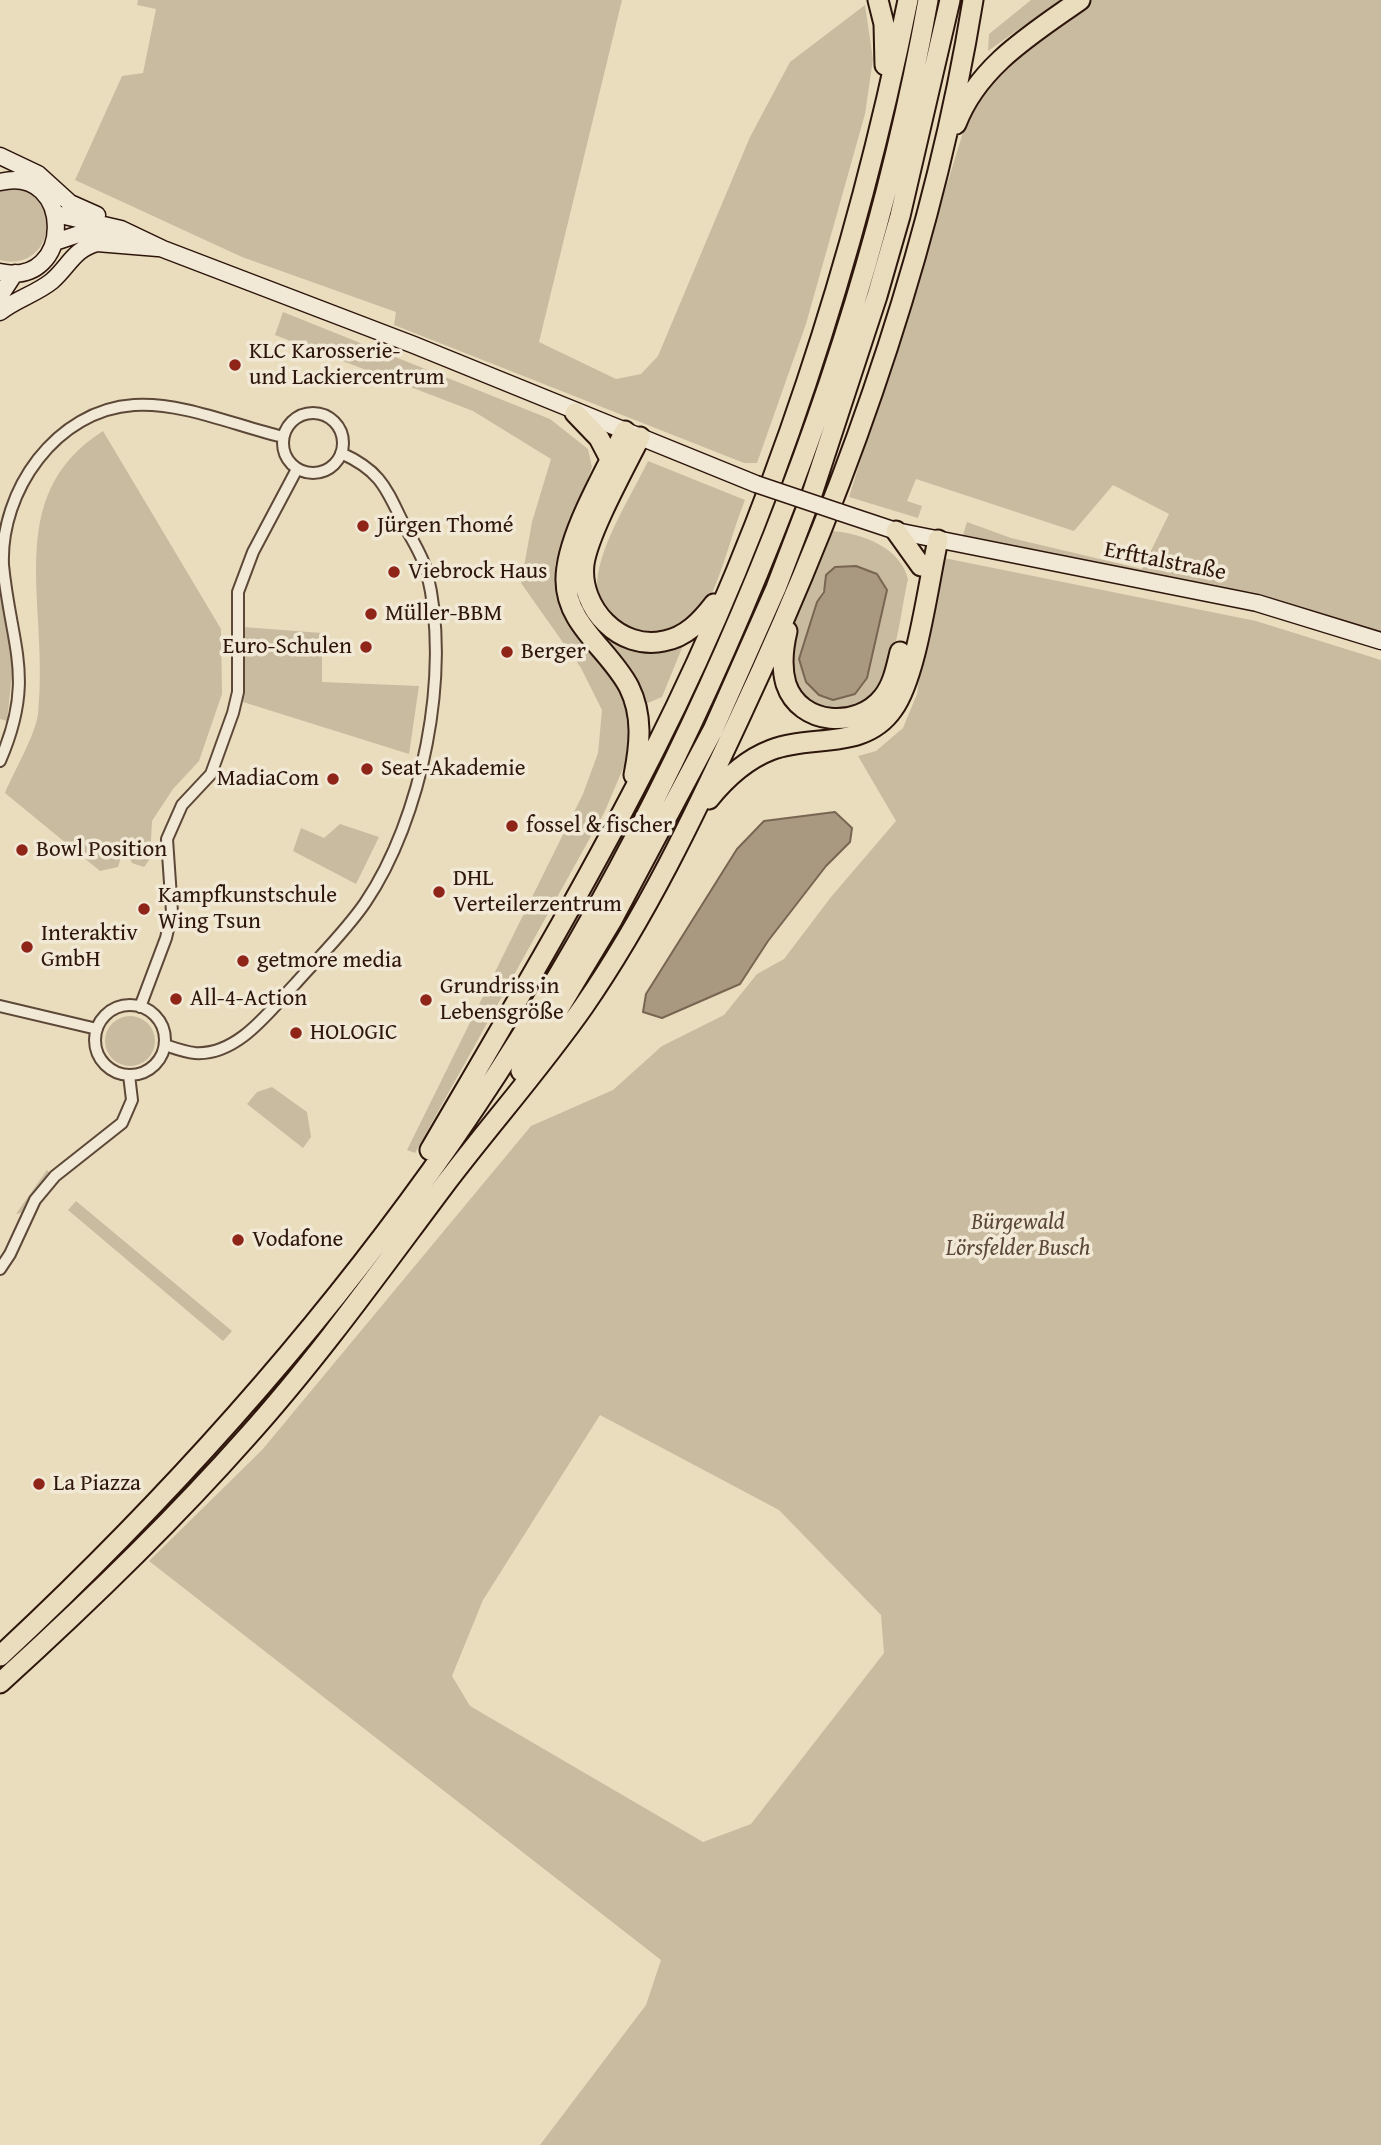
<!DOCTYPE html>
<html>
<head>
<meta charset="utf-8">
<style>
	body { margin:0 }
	canvas { display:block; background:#e9ddbe }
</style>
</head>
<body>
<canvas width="1381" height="2145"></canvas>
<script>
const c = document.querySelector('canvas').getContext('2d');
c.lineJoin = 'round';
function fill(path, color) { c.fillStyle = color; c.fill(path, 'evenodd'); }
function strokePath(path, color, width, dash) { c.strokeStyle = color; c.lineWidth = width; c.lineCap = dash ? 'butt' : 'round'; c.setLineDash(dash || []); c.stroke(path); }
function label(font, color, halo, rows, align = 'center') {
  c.font = font + ' "Gentium Book Plus",serif'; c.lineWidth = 7; c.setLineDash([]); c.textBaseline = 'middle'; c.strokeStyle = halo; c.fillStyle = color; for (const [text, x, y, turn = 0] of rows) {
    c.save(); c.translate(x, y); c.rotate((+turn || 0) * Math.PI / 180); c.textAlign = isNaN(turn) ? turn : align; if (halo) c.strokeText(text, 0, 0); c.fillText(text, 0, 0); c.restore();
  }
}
fill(new Path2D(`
	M 138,0 L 622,0 L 539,342 L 616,379 L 641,374 L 658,356 L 750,137 L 790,62 L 865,5 L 873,59 L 865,114 L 806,324 L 757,463 L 744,463 L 394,325 L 396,312 L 242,257 L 75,180 L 122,76 L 143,73 L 156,9 L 137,5 Z
	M 1031,0 L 1060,0 L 988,51 L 989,34 Z
	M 1092,0 L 1381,0 L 1381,636 L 1257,593 L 1139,573 L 963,535 L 967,522 L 1011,538 L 1142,569 L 1169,514 L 1113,485 L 1074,531 L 916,479 L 907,501 L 922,506 L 918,518 L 849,497 L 966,123 C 971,114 974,102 980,93 C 1001,60 1060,25 1092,0 Z
	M 17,188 C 67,201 50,273 0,260 L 0,190 Z
	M 283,312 L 550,419 L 588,449 L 592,467 L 555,565 L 556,595 L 570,623 L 624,695 L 630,752 L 605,811 L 415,1153 L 407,1150 L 583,794 L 598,753 L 602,710 L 581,668 L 521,583 L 532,522 L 551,459 L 473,411 L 275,335 Z
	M 103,431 L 221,629 L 222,694 L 199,761 L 173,789 L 152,821 L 150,859 L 144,867 L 132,863 L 128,855 L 121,857 L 118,867 L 100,871 L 5,793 C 14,771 35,736 38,714 C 50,603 0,497 103,431 Z
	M 648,461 L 745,500 C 733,529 722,576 708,601 C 688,637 628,649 606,609 C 602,603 597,597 597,590 C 595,551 631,497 648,461 Z
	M 833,531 C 863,534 900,547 908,579 C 898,622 896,698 846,710 C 835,713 825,711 815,705 C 799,696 790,680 789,662 C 786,623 818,566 833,531 ZM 856,566 L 877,574 L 867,678 L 855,694 L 833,700 L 812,624 L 817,602 L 835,567 Z
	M 944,558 L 1256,621 L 1381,660 L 1381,2145 L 540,2145 L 646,2005 L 661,1960 L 149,1561 L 262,1450 L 531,1126 L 613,1090 L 662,1046 L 724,1015 L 757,974 L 784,959 L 831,897 L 896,821 L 858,756 L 876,751 L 903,728 L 917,694 L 926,628 ZM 600,1415 L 779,1510 L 881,1615 L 884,1653 L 751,1824 L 703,1842 L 470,1706 L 452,1676 L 483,1600 Z
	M 0,590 L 13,665 L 7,721 L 0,719 Z
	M 243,627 L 322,633 L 322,682 L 419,686 L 409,754 L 243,702 Z
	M 611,639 C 637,654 657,650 684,643 L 662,697 L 643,705 L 608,648 Z
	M 340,824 L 379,837 L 356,884 L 293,851 L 301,828 L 324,838 Z
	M105 1041a25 25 0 1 1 50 0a25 25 0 1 1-50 0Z
	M 272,1087 L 307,1112 L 311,1137 L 303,1148 L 247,1104 L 257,1092 Z
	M 47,1170 L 51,1175 L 25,1212 L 16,1214 Z
	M 76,1201 L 232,1331 L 223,1341 L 68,1210 Z`), '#c9bba0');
const water = new Path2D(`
	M 856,566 L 877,574 L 887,590 L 867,678 L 855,694 L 833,700 L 819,695 L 806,682 L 799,659 L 817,602 L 824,592 L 826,575 L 835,567 Z
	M 835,812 L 852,828 L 850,842 L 826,866 L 768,941 L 740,984 L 662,1018 L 643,1012 L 646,994 L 737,849 L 764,821 Z`);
fill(water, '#a99981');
strokePath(water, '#786552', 2);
const street = new Path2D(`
	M283 443a30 30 0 1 1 60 0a30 30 0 1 1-60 0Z
	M 0,761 C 36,678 11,647 3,565 C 0,491 56,410 134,405 C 183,402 236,426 283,437
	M95 1040a35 35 0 1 1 70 0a35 35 0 1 1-70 0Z
	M 0,1006 L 97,1029
	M 140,1007 L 166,938 L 172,912 L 167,839 L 182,805 L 211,774 L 233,713 L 238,692 L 238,592 L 253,552 L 297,469
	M 165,1045 C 174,1048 185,1052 195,1053 C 238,1056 270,1010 296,983 C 319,957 345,932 365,903 C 422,819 452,672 427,573 C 423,556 412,540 404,525 C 386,488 381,471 341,453
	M 0,1269 L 10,1254 L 35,1200 L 55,1176 L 122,1123 L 132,1100 L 129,1075`);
const secondary = new Path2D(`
	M 0,156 L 38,174 L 70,203 L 97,215
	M 0,182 C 74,164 75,289 0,272
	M 56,214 L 121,229 L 163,249 L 414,345 L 756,484
	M 55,242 L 82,233 L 114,236
	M 0,296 L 15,273
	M 0,312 C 16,299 36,294 52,281 C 69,266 74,249 97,243 L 158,248
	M 839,512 L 896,531 L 1257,603 L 1381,641`);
const highway = new Path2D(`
	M 878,0 L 884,24 L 885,65
	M 956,124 C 978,66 1032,34 1080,0
	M 575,413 L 599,438 L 611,461
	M 625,431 C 606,470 566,537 566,579 C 565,624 610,650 629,687 C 643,715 640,745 634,775
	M 640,437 C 625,467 588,534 584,564 C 579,608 620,651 664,641 C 686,637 701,621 714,604
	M 896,531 L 921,566
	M 787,631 C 783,648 781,667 786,684 C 800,726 858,729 883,697 C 893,685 896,668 900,652
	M 709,799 C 726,778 745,760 771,750 C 811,734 864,751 893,709 C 917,676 928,584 938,540
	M 521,1071 L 612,920 L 713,730 L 776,588 L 812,494 L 877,296 L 900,216 L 950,0
	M 430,1150 C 507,1018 586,886 655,749 C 772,517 857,255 908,0
	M 0,1656 C 159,1508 304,1348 431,1171 C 669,837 856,404 928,0
	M 0,1683 C 86,1605 170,1524 247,1437 C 318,1358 380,1271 443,1187 C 489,1126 540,1069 584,1006 C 646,916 694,816 740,717 C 846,491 933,248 973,0`);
strokePath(street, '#5d4838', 14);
strokePath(secondary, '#2e160c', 19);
strokePath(highway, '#2e160c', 23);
strokePath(street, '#f1e9d5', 10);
strokePath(secondary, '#f1e9d5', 16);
strokePath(highway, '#e9ddbe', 19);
const secondaryBridge = new Path2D(`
	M 756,484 L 839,512`);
strokePath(secondaryBridge, '#2e160c', 19, []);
strokePath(secondaryBridge, '#f1e9d5', 16);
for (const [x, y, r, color] of [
	[235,365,7,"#8f2418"],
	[363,526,7,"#8f2418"],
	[394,572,7,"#8f2418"],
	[371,614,7,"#8f2418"],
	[366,647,7,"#8f2418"],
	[507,652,7,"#8f2418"],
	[367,769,7,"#8f2418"],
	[333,779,7,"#8f2418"],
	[512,826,7,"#8f2418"],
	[22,850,7,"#8f2418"],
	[439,892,7,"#8f2418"],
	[144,909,7,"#8f2418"],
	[27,947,7,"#8f2418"],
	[243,961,7,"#8f2418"],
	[176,999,7,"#8f2418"],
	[426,1000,7,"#8f2418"],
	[296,1033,7,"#8f2418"],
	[238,1240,7,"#8f2418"],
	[39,1484,7,"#8f2418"]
]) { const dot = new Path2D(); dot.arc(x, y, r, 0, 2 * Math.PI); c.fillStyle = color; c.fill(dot); strokePath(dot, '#f1e9d5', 2.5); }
label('23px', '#2e160c', '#f1e9d5', [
	["KLC Karosserie-",249,352],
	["und Lackiercentrum",249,378],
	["Jürgen Thomé",377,526],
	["Viebrock Haus",408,572],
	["Müller-BBM",385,614],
	["Euro-Schulen",352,647,"right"],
	["Berger",521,652],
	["Seat-Akademie",381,769],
	["MadiaCom",319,779,"right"],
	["fossel & fischer",526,826],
	["Bowl Position",36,850],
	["DHL",453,879],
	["Verteilerzentrum",453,905],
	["Kampfkunstschule",158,896],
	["Wing Tsun",158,922],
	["Interaktiv",41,934],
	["GmbH",41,960],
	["getmore media",257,961],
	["Grundriss in",440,987],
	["Lebensgröße",440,1013],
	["All-4-Action",190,999],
	["HOLOGIC",310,1033],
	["Vodafone",252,1240],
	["La Piazza",53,1484]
], 'left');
label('23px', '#2e160c', '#f1e9d5', [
	["Erfttalstraße",1165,562,11]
]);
label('italic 23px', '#5c4838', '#f1e9d5', [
	["Bürgewald",1018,1223],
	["Lörsfelder Busch",1018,1249]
]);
</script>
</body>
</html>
